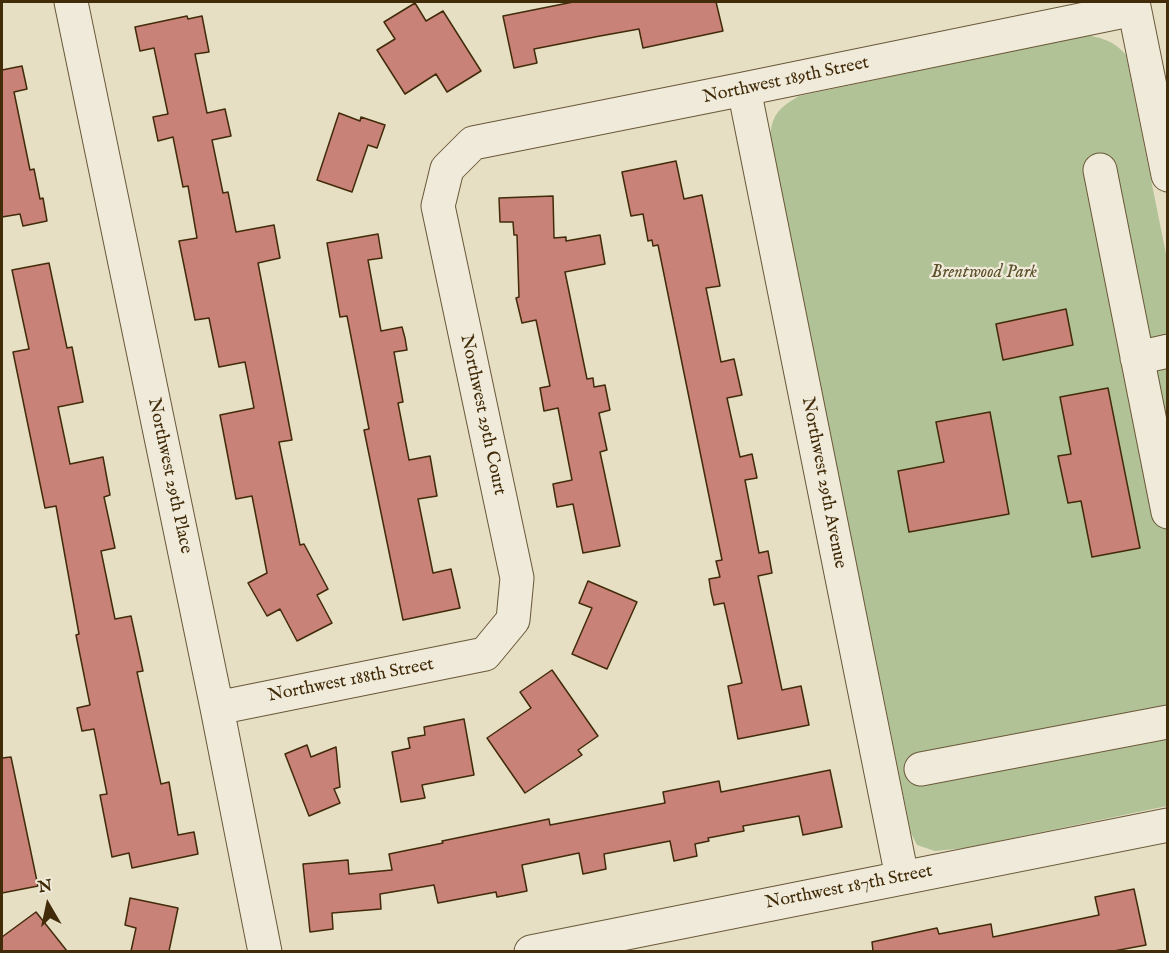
<!DOCTYPE html>
<html>
<head>
<meta charset="utf-8">
<style>
	body { margin:0 }
	#map { position:relative; width:1169px; height:953px; overflow:hidden; background:#e6dfc4; font-family:"IM FELL English",serif }
	canvas { display:block }
	.frame { position:absolute; inset:0; border:3px solid #412b09; pointer-events:none }
	.north { position:absolute; left:18px; top:875px; width:60px; height:60px; -webkit-text-stroke:4px #efead9; paint-order:stroke; rotate:351deg; font-size:16px; font-weight:700; line-height:24px; text-align:center; color:#412b09 }
	.north::after { content:''; display:block; margin:auto; width:21px; height:27px; background:#412b09; clip-path:polygon(50% 0,100% 100%,50% 72%,0 100%) }
</style>
</head>
<body>
<div id="map">
<canvas width="1169" height="953"></canvas>
<div class="frame"></div>
<div class="north">N</div>
</div>
<script>
const c = document.querySelector('canvas').getContext('2d');
c.lineJoin = 'round';
function fill(path, color) { c.fillStyle = color; c.fill(path, 'evenodd'); }
function strokePath(path, color, width, dash) { c.strokeStyle = color; c.lineWidth = width; c.lineCap = dash ? 'butt' : 'round'; c.setLineDash(dash || []); c.stroke(path); }
function label(font, color, halo, rows, align = 'center') {
  c.font = font + ' "IM FELL English",serif'; c.lineWidth = 4.5; c.setLineDash([]); c.textBaseline = 'middle'; c.strokeStyle = halo; c.fillStyle = color; for (const [text, x, y, turn = 0] of rows) {
    c.save(); c.translate(x, y); c.rotate((+turn || 0) * Math.PI / 180); c.textAlign = isNaN(turn) ? turn : align; if (halo) c.strokeText(text, 0, 0); c.fillText(text, 0, 0); c.restore();
  }
}
fill(new Path2D(`
	M 1088,35 C 1104,39 1114,41 1126,55 L 1167,259 L 1167,806 L 965,848 L 935,851 L 917,845 L 911,833 L 770,138 C 772,114 779,108 799,96 Z`), '#b1c297');
const building = new Path2D(`
	M 573,2 L 716,2 L 723,31 L 643,48 L 639,29 L 600,36 L 534,49 L 537,63 L 514,68 L 503,16 Z
	M 415,3 L 426,21 L 443,11 L 481,71 L 447,92 L 436,74 L 405,94 L 377,50 L 395,39 L 384,22 Z
	M 187,16 L 188,19 L 202,16 L 209,52 L 195,54 L 207,113 L 225,109 L 231,136 L 212,140 L 223,193 L 228,192 L 236,232 L 274,225 L 280,258 L 258,263 L 292,440 L 279,442 L 300,545 L 304,544 L 328,589 L 317,595 L 332,623 L 297,641 L 280,609 L 267,616 L 248,583 L 267,573 L 252,496 L 236,499 L 220,415 L 254,408 L 245,362 L 219,367 L 209,318 L 195,320 L 179,241 L 197,238 L 188,186 L 183,187 L 173,137 L 158,141 L 153,117 L 168,114 L 154,48 L 140,51 L 135,27 Z
	M 22,66 L 27,89 L 14,92 L 30,170 L 34,169 L 40,199 L 43,198 L 47,221 L 23,226 L 20,214 L 2,217 L 2,70 Z
	M 339,113 L 360,121 L 361,117 L 385,125 L 377,148 L 368,145 L 352,192 L 317,180 Z
	M 676,161 L 684,199 L 702,195 L 720,286 L 706,288 L 721,362 L 734,359 L 742,395 L 727,398 L 740,457 L 752,454 L 757,478 L 745,480 L 759,553 L 768,551 L 772,573 L 758,576 L 782,690 L 801,686 L 809,725 L 738,739 L 728,686 L 742,683 L 724,603 L 714,605 L 711,592 L 709,579 L 720,577 L 716,561 L 722,560 L 658,245 L 653,246 L 652,240 L 648,241 L 643,214 L 631,216 L 622,172 Z
	M 553,196 L 554,238 L 566,237 L 566,241 L 600,235 L 605,264 L 565,272 L 587,379 L 593,378 L 594,387 L 605,385 L 610,410 L 599,413 L 607,450 L 600,452 L 620,546 L 583,553 L 573,504 L 557,507 L 553,484 L 572,480 L 558,408 L 544,411 L 540,388 L 550,386 L 536,320 L 522,323 L 516,298 L 519,297 L 517,235 L 514,235 L 513,222 L 500,222 L 499,198 Z
	M 378,234 L 382,258 L 368,260 L 381,331 L 402,327 L 405,338 L 407,350 L 394,352 L 403,402 L 398,403 L 409,460 L 430,456 L 437,496 L 418,499 L 433,573 L 451,569 L 460,608 L 403,620 L 364,430 L 369,429 L 347,316 L 340,317 L 327,243 Z
	M 49,263 L 67,348 L 72,347 L 83,402 L 58,407 L 70,464 L 103,457 L 110,495 L 104,497 L 115,548 L 101,551 L 115,619 L 131,616 L 143,671 L 137,672 L 161,784 L 169,782 L 178,835 L 194,832 L 198,854 L 132,868 L 129,853 L 112,857 L 100,795 L 107,794 L 94,729 L 82,731 L 77,708 L 90,705 L 76,635 L 79,634 L 56,506 L 45,508 L 13,352 L 29,349 L 12,270 Z
	M 1066,309 L 1073,345 L 1003,360 L 996,324 Z
	M 1108,388 L 1140,548 L 1092,557 L 1081,501 L 1068,503 L 1058,456 L 1071,454 L 1060,397 Z
	M 990,412 L 1009,514 L 909,532 L 898,471 L 944,462 L 936,422 Z
	M 588,581 L 637,602 L 607,669 L 572,654 L 592,608 L 579,603 Z
	M 552,670 L 598,736 L 578,750 L 582,755 L 525,793 L 487,738 L 531,708 L 520,692 Z
	M 464,719 L 474,775 L 422,785 L 425,798 L 401,802 L 392,752 L 410,748 L 408,738 L 425,735 L 424,727 Z
	M 307,745 L 311,757 L 336,747 L 340,787 L 334,789 L 340,803 L 309,816 L 285,754 Z
	M 11,757 L 38,886 L 2,893 L 2,758 Z
	M 830,770 L 842,827 L 803,835 L 799,816 L 743,826 L 744,831 L 708,838 L 709,841 L 695,844 L 697,856 L 674,861 L 670,841 L 604,854 L 606,869 L 583,874 L 579,853 L 522,865 L 527,891 L 497,897 L 496,892 L 438,903 L 434,885 L 380,894 L 381,909 L 332,913 L 333,929 L 310,932 L 303,864 L 348,860 L 349,874 L 392,870 L 389,854 L 443,843 L 442,841 L 549,819 L 550,825 L 665,803 L 663,792 L 719,781 L 721,792 Z
	M 1134,889 L 1146,945 L 1114,951 L 873,951 L 872,942 L 937,928 L 939,934 L 991,924 L 993,937 L 1099,915 L 1095,897 Z
	M 130,898 L 178,908 L 169,951 L 131,951 L 136,928 L 125,925 Z
	M 36,912 L 67,951 L 2,951 L 2,937 Z`);
fill(building, '#c98278');
strokePath(building, '#412b09', 1.5);
const minor = new Path2D(`
	M 71,2 L 217,708 L 265,952
	M 1133,2 L 1168,175
	M 744,89 L 902,877
	M 1100,170 L 1168,512
	M 1137,358 L 1168,351
	M 217,708 L 485,654 L 513,620 L 517,578 L 438,206 L 447,169 L 473,143 L 744,89 L 1134,9
	M 921,769 L 1168,722
	M 531,952 L 1168,825`);
strokePath(minor, '#6a5838', 35);
strokePath(minor, '#efead9', 33);
label('18px', '#412b09', '#efead9', [
	["Northwest 189th Street",786,81,-12],
	["Northwest 29th Court",482,415,78],
	["Northwest 29th Place",169,476,78],
	["Northwest 29th Avenue",823,483,79],
	["Northwest 188th Street",351,681,-11],
	["Northwest 187th Street",849,888,-11]
]);
label('italic 18px', '#5d512c', '#efead9', [
	["Brentwood Park",984,273]
]);
</script>
</body>
</html>
